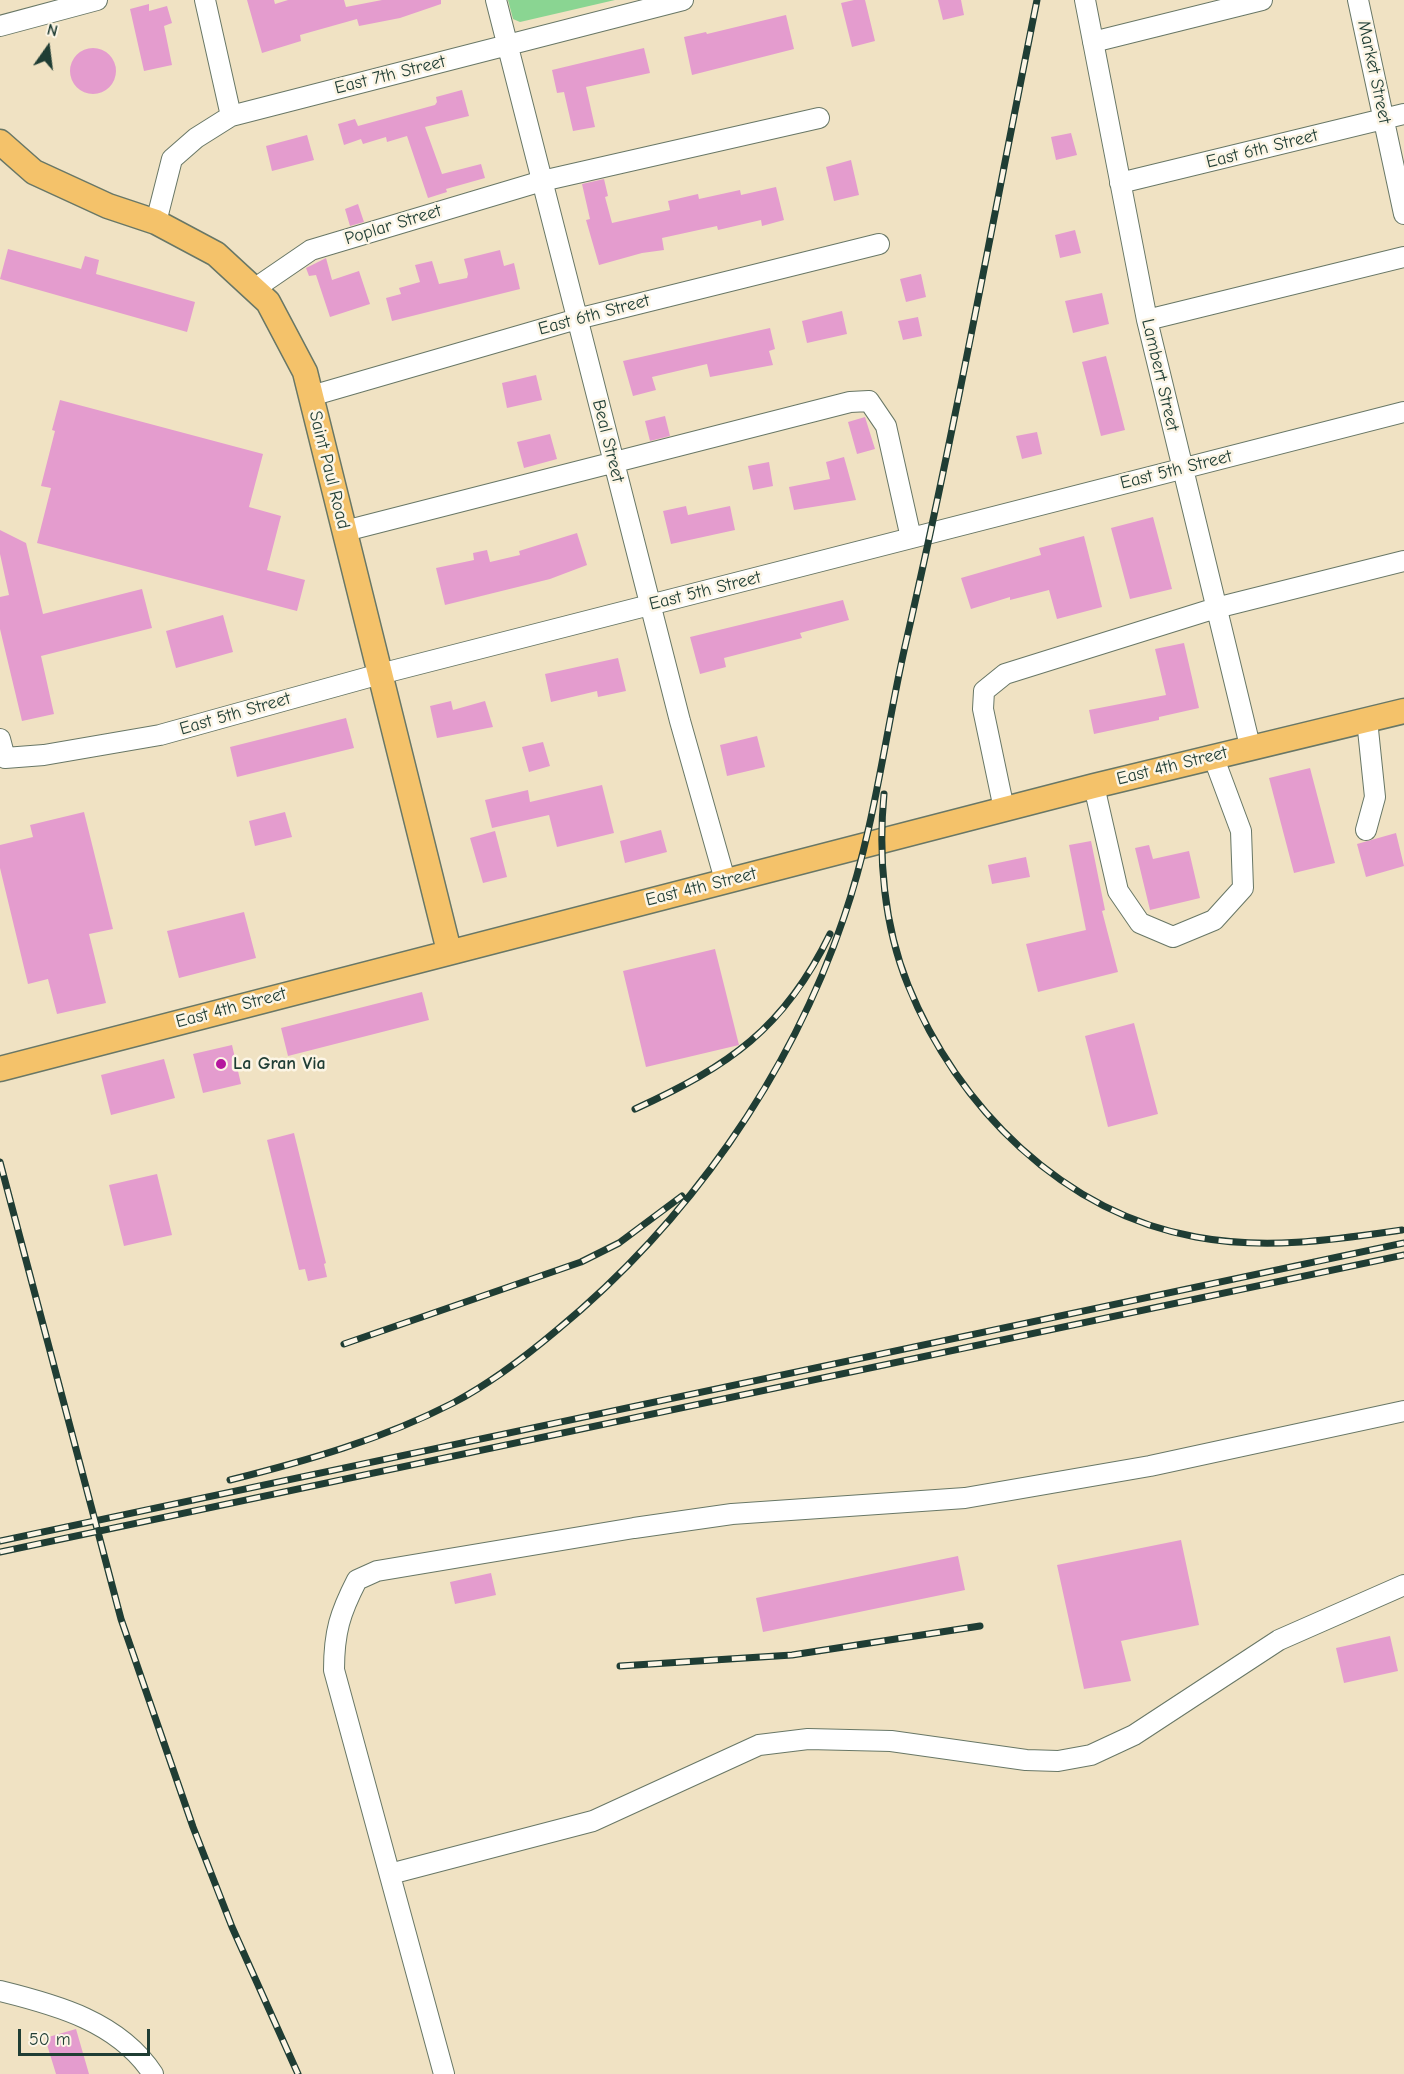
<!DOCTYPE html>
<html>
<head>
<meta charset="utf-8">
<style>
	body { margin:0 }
	#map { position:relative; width:1404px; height:2074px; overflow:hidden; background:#f0e2c3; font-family:"Comic Neue",sans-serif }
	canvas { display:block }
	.north { position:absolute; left:18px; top:18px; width:60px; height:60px; -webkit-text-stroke:4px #fcf5e5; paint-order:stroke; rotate:14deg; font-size:16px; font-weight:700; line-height:24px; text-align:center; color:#1f3d34 }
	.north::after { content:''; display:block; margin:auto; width:21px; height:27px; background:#1f3d34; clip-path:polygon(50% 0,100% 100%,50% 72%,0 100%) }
	.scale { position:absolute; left:18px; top:2029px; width:132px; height:27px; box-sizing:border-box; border:3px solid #1f3d34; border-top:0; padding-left:8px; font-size:18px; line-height:21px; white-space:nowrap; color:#1f3d34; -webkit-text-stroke:4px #fcf5e5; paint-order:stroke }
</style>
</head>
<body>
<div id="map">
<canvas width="1404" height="2074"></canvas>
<div class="north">N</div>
<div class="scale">50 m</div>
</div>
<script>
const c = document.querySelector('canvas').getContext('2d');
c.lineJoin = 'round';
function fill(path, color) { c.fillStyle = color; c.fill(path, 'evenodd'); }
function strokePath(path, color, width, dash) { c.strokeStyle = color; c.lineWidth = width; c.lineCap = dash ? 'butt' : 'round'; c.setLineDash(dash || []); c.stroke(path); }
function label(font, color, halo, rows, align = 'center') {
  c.font = font + ' "Comic Neue",sans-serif'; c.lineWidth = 5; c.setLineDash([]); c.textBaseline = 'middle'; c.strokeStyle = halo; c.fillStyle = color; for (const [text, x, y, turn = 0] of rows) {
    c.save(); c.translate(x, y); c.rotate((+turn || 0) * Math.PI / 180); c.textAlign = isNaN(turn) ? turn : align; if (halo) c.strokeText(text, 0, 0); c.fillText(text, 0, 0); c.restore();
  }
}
fill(new Path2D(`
	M 508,0 L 615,0 L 520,22 L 513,19 Z`), '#8ad592');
fill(new Path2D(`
	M 247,0 L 274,0 L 275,4 L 288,0 L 344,0 L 346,7 L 382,0 L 441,0 L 441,4 L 400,18 L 359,26 L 357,19 L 300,35 L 301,41 L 262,53 Z
	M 854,0 L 865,0 L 875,41 L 852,47 L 841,3 Z
	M 938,0 L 961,0 L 964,15 L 943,20 Z
	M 149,4 L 149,11 L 167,6 L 172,23 L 164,26 L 172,65 L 144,71 L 130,9 Z
	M 786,15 L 794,49 L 692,75 L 684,37 L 706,32 L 707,34 Z
	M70 71a23 23 0 1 1 46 0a23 23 0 1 1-46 0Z
	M 644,48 L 650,73 L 586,87 L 595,127 L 573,131 L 564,92 L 557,93 L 552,70 Z
	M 462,90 L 469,116 L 425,127 L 442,174 L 481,164 L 485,178 L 446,189 L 447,192 L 428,198 L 407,136 L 387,142 L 386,137 L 363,144 L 361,139 L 344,145 L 338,124 L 355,119 L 358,126 L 435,105 L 437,102 L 436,97 Z
	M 1071,133 L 1077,155 L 1056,160 L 1051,137 Z
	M 307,135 L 314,160 L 272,171 L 266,146 Z
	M 851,160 L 859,195 L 834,201 L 826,167 Z
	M 604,179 L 608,196 L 605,197 L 612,223 L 670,210 L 668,201 L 698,194 L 699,199 L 740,190 L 741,195 L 776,187 L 784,220 L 762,226 L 761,220 L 718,230 L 717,226 L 662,238 L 664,250 L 642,253 L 599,265 L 586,220 L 590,219 L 582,184 Z
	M 358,204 L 364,222 L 350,226 L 345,209 Z
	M 1075,230 L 1081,253 L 1060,258 L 1055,235 Z
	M 8,249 L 81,269 L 85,256 L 99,260 L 96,274 L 195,302 L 187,332 L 0,279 Z
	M 500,250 L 504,266 L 514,263 L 520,289 L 392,321 L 386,298 L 401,294 L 399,288 L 420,282 L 415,265 L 432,261 L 439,284 L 467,278 L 468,274 L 464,259 Z
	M 326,258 L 332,280 L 359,271 L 370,304 L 330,317 L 316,275 L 309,276 L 306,268 Z
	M 921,274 L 926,297 L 906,302 L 900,279 Z
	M 1102,293 L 1109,324 L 1073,333 L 1065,301 Z
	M 842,311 L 847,334 L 807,343 L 802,321 Z
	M 918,317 L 922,336 L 903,340 L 898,321 Z
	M 770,328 L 775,349 L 769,351 L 773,365 L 710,377 L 707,364 L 652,377 L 656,390 L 633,396 L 623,361 Z
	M 1106,356 L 1125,430 L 1101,436 L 1082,362 Z
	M 536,375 L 542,400 L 507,408 L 502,383 Z
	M 60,400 L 263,454 L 249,507 L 281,516 L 267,570 L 305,580 L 297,611 L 37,543 L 51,488 L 41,486 L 55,431 L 52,430 Z
	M 665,416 L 670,436 L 650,441 L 645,421 Z
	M 865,417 L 875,449 L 857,454 L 848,422 Z
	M 1037,432 L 1042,454 L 1022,459 L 1016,436 Z
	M 550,434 L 557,459 L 524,468 L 517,442 Z
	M 844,457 L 856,500 L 794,510 L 789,487 L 830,479 L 826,462 Z
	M 769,462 L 773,486 L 753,490 L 748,466 Z
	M 686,506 L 688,515 L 730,506 L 735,530 L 671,544 L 663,511 Z
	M 1153,517 L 1172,589 L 1130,599 L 1111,528 Z
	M 0,530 L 26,543 L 43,614 L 142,589 L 152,628 L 41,656 L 54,714 L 22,721 L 0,629 L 0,597 L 9,595 L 0,554 Z
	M 577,533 L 587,565 L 550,579 L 445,605 L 436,568 L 474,560 L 473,553 L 487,550 L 490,562 L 520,555 L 519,551 Z
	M 1084,536 L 1102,607 L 1057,619 L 1049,590 L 1010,600 L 1010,597 L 971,609 L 961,578 L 1041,555 L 1039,548 Z
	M 843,600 L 849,620 L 800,633 L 802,638 L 724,658 L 726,667 L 700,674 L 690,637 Z
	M 223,615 L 233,652 L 176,668 L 166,631 Z
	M 1184,643 L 1199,708 L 1159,717 L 1159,720 L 1094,734 L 1089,710 L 1166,695 L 1155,649 Z
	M 618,658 L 626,691 L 598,697 L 597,691 L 551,702 L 545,674 Z
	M 451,701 L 453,710 L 485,701 L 493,727 L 437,738 L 430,706 Z
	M 346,718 L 354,748 L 237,777 L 230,747 Z
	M 757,736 L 765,767 L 727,776 L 720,745 Z
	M 543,742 L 550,766 L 529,772 L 522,747 Z
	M 1310,768 L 1335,863 L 1294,873 L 1269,778 Z
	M 602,785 L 614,833 L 557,847 L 549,815 L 492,828 L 485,800 L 528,790 L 530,802 Z
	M 84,812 L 113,929 L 89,934 L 106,1003 L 57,1014 L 48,979 L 28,984 L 0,868 L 0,845 L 33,837 L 30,825 Z
	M 285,812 L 292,837 L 255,846 L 249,821 Z
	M 661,830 L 667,852 L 625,863 L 620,841 Z
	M 495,831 L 507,877 L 483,883 L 470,838 Z
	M 1396,833 L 1404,866 L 1366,877 L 1357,844 Z
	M 1091,841 L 1105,910 L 1102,911 L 1118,972 L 1038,992 L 1026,944 L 1086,930 L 1069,845 Z
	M 1149,845 L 1153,859 L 1189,851 L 1200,898 L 1150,910 L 1135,848 Z
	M 1026,857 L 1030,877 L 992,884 L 988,865 Z
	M 244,912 L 256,958 L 179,978 L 167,931 Z
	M 715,949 L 739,1045 L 646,1067 L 623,971 Z
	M 422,992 L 429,1020 L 288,1056 L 281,1028 Z
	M 1134,1023 L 1158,1114 L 1108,1127 L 1085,1036 Z
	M 232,1045 L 241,1084 L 203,1093 L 193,1054 Z
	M 164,1059 L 175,1098 L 111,1115 L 101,1075 Z
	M 294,1133 L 326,1263 L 324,1264 L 327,1277 L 308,1281 L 305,1269 L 299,1270 L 267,1140 Z
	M 157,1174 L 172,1235 L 124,1246 L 109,1185 Z
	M 1181,1540 L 1199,1625 L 1121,1641 L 1131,1681 L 1084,1689 L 1057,1565 Z
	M 958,1556 L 965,1590 L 763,1632 L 756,1598 Z
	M 491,1573 L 496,1595 L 455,1604 L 450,1582 Z
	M 1390,1636 L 1398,1671 L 1344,1683 L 1336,1648 Z
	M 76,2029 L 89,2074 L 56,2074 L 45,2038 Z`), '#e49cce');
const minor = new Path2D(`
	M 205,0 L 231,116
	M 496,0 L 680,721 L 725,880
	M 1085,0 L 1147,320 L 1250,746
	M 1358,0 L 1404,214
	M 0,26 L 97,0
	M 1093,42 L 1262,0
	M 1120,183 L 1404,114
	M 156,222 L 172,159 L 196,138 L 231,116 L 683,0
	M 254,289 L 311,250 L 542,181 L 819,118
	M 1147,320 L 1404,257
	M 311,396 L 577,319 L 879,244
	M 345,531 L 850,402 L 869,401 L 886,426 L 911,538
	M 0,739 L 5,758 L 44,755 L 160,735 L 380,674 L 1404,412
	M 1094,786 L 1118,891 L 1140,923 L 1173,937 L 1214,920 L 1243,888 L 1241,831 L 1213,756
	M 1004,809 L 983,709 L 984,691 L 1005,674 L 1216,608 L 1404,561
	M 1366,830 L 1375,797 L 1367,720
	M 390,1874 L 593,1821 L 759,1745 L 808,1739 L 891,1741 L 1026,1760 L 1058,1761 L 1091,1755 L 1134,1735 L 1279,1640 L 1404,1585
	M 0,1991 C 57,2005 119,2022 153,2074
	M 444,2074 L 334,1670 C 334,1632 340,1613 357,1580 L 377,1571 L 634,1528 L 732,1514 L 965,1498 L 1150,1466 L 1404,1411`);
const major = new Path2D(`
	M 0,142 L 34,172 L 108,206 L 156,222 L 216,254 L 268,302 L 305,372 L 449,951
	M 0,1069 L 1094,786 L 1404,711`);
strokePath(minor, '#687766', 22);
strokePath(major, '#687766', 27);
strokePath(minor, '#fff', 20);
strokePath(major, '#f4c26a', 24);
const rail = new Path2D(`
	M 884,794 C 878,857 884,926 908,985 C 957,1107 1063,1213 1196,1237 C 1266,1250 1332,1240 1402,1230
	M 635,1109 C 729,1066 784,1029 830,934
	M 0,1162 L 121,1619 L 193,1827 L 232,1927 L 298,2074
	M 344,1344 L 581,1262 L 619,1243 L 682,1196
	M 230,1480 C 306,1461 383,1439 453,1403 C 491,1383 525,1357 557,1330 C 687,1223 790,1077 844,917 C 875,827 885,733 906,642 C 955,429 994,214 1037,0
	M 0,1541 L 1404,1243
	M 0,1552 L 1404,1255
	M 620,1666 L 792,1655 L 980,1626`);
strokePath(rail, '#1f3d34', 7);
strokePath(rail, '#fcf5e5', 4.5, [14]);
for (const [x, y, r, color] of [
	[221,1064,6,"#b5179e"]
]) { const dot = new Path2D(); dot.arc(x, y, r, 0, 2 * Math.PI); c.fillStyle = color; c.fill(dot); strokePath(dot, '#fcf5e5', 2); }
label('18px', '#1f3d34', '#fcf5e5', [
	["Market Street",1374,72,78],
	["East 7th Street",390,75,-14],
	["East 6th Street",1262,149,-14],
	["Poplar Street",393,225,-17],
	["East 6th Street",594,315,-15],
	["Lambert Street",1160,375,77],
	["Beal Street",608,441,76],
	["Saint Paul Road",329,470,76],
	["East 5th Street",1176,470,-14],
	["East 5th Street",705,591,-14],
	["East 5th Street",235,714,-16],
	["East 4th Street",1172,766,-14],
	["East 4th Street",701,887,-14],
	["East 4th Street",231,1008,-15]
]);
label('bold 18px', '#1f3d34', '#fcf5e5', [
	["La Gran Via",233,1064]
], 'left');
</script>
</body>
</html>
